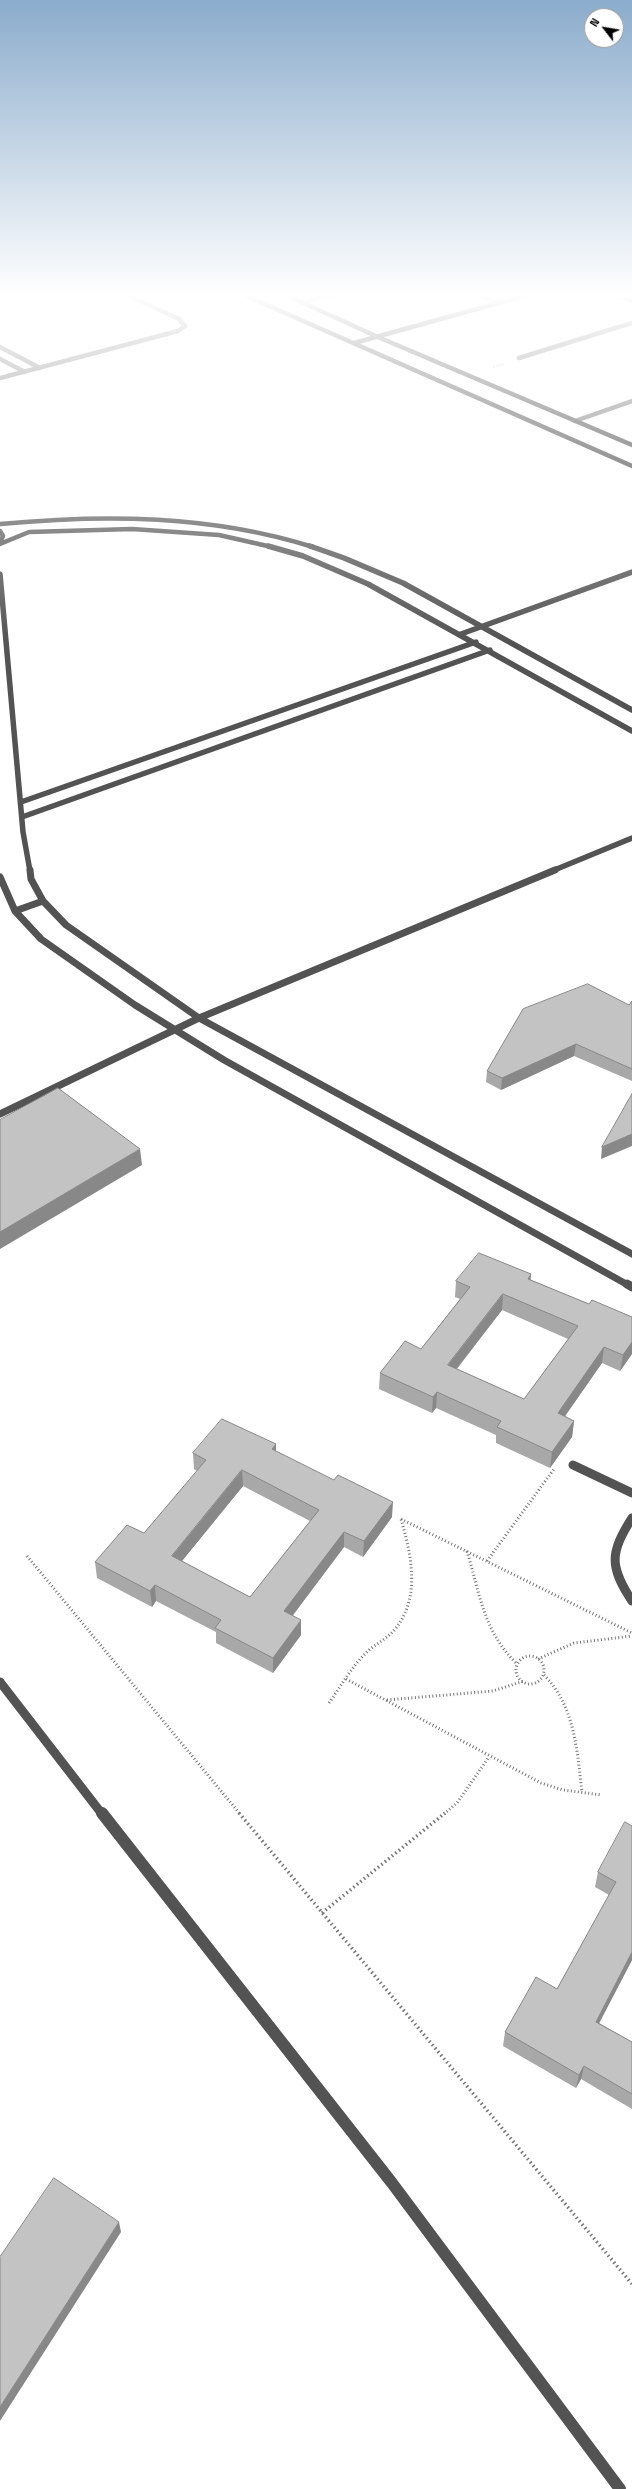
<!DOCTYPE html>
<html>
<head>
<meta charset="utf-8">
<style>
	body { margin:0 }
	#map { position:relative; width:632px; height:2489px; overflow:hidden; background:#fff; font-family:"Space Grotesk",sans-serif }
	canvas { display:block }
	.north { position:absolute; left:584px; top:8px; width:40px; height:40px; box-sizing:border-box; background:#fff; border:1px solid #999; border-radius:50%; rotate:301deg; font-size:11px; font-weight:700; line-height:16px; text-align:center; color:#000 }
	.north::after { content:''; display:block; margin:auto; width:14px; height:18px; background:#000; clip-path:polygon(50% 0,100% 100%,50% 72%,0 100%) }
</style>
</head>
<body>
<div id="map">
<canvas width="632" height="2489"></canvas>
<div class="north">N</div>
</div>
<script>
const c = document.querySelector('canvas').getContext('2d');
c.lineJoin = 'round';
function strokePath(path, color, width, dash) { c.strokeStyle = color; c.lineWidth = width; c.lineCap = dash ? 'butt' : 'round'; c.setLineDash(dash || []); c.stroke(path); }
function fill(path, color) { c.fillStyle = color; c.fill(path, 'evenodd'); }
strokePath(new Path2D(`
	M 493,367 L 504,364`), '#757575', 1.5, [0.5, 1]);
strokePath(new Path2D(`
	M 401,1519 L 632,1633
	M 467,1551 C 480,1594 483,1630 516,1663
	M 27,1556 L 240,1814
	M 487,1561 L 554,1469
	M516 1670a14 14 0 1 1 28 0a14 14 0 1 1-28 0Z
	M 538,1659 L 574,1643 L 632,1636
	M 544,1675 C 575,1706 577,1751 582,1792
	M 346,1679 L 541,1783 L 563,1790 L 602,1795
	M 387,1700 L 493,1691 L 524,1681
	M 329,1703 C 341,1686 351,1668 365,1654 C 374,1644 388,1639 396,1628 C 421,1596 411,1554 401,1519
	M 444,1814 L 457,1803 L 489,1757`), '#757575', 3, [1, 2.5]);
strokePath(new Path2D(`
	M 239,1813 L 632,2284
	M 322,1913 L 445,1813`), '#757575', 3.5, [1.5, 3]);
strokePath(new Path2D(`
	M 0,347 L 40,368
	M 0,359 L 25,372
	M 0,378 L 178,331 L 185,326 L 179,319 L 125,294
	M 0,524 C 105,514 211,515 313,547
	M 0,531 L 3,536 L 0,542
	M 0,544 L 29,532 L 132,529 L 219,535 L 272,547`), '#535353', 4.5);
strokePath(new Path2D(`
	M 268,546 L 303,556 L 368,584 L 632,731
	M 310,546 L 344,558 L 403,583 L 632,710
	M 0,574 L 23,832 L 30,871
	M 461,634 L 632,572
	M 21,802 L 476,642
	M 22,817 L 490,650
	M 552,871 L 632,838`), '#535353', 5.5);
strokePath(new Path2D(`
	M 30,870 L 31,879 L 43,901 L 66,925 L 199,1018 L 632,1254
	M 0,877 L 15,911 L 41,939 L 135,1005 L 224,1060 L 628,1285
	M 15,911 L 43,901
	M 0,1114 L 199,1018 L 555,870`), '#535353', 7);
strokePath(new Path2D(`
	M 627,1284 L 632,1287
	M 573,1465 L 632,1493
	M 632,1518 C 610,1553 609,1566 632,1601
	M 0,1682 L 102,1814`), '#535353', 9);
strokePath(new Path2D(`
	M 102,1813 L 392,2183 L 620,2489`), '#535353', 12);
strokePath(new Path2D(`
	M 475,294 L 499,303
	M 304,302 L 335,294
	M 519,358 L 632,323
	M 575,421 L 632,401`), '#535353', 4.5);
strokePath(new Path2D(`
	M 242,294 L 632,466
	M 284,294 L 378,337 L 632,445
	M 612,294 L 632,301
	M 354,343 L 531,294`), '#202020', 4.5);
fill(new Path2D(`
	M 632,1001 L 632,1081 L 574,1056 L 501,1090 L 486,1082 L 487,1071 L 629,1005 Z
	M 531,1280 L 589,1304 L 632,1317 L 632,1354 L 620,1371 L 602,1363 L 565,1416 L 574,1421 L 572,1437 L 550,1468 L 496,1443 L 496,1435 L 436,1408 L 432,1413 L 379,1389 L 380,1373 L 421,1349 L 460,1299 L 455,1297 L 456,1281 ZM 502,1310 L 568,1339 L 524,1399 L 457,1369 Z
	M 276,1452 L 392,1517 L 363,1557 L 344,1547 L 293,1615 L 301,1635 L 273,1673 L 216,1643 L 216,1632 L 156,1601 L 152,1607 L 97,1578 L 95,1562 L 144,1533 L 197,1471 L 194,1469 L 193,1453 ZM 243,1486 L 310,1521 L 250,1597 L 182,1561 Z
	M 632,1826 L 632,1960 L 599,2023 L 632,2042 L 632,2109 L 581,2079 L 576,2088 L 503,2046 L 505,2032 L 557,1989 L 609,1895 L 595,1887 L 598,1872 Z`), '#a8a8a8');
fill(new Path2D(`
	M 576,1044 L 574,1056 L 501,1090 L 502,1078 Z
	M 632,1134 L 632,1146 L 601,1159 L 602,1147 Z
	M 140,1149 L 142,1165 L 0,1249 L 0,1232 Z
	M 531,1274 L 530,1290 L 528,1279 Z
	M 503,1294 L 502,1310 L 447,1381 L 448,1365 Z
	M 632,1342 L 632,1354 L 620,1371 L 623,1355 Z
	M 604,1347 L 602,1363 L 556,1429 L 558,1413 Z
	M 437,1392 L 436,1408 L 432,1413 L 433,1397 Z
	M 574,1421 L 572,1437 L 550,1468 L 552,1452 Z
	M 276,1444 L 276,1460 L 272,1449 Z
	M 242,1470 L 243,1486 L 173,1572 L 172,1556 Z
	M 393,1502 L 392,1517 L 363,1557 L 364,1541 Z
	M 344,1532 L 344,1547 L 284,1627 L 284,1611 Z
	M 155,1585 L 156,1601 L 152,1607 L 150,1591 Z
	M 301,1620 L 301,1635 L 273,1673 L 273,1658 Z
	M 632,1952 L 632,1960 L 593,2035 L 596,2022 Z
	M 584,2066 L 581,2079 L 576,2088 L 579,2075 Z
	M 119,2222 L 121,2232 L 0,2421 L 0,2407 Z`), '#888');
const building = new Path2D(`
	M 588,984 L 629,1005 L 632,1001 L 632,1069 L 576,1044 L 502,1078 L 487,1071 L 523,1009 Z
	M 58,1088 L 140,1149 L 0,1232 L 0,1120 Z
	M 632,1094 L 632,1134 L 602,1147 Z
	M 479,1253 L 531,1274 L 528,1279 L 589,1304 L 592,1300 L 632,1317 L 632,1342 L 623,1355 L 604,1347 L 558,1413 L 574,1421 L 552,1452 L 497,1427 L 501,1421 L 437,1392 L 433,1397 L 380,1373 L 405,1341 L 421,1349 L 470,1287 L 456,1281 ZM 503,1294 L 578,1326 L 524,1399 L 448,1365 Z
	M 222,1419 L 276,1444 L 272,1449 L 334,1480 L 338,1475 L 393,1502 L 364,1541 L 344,1532 L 284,1611 L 301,1620 L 273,1658 L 215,1628 L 221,1620 L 155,1585 L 150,1591 L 95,1562 L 127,1525 L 144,1533 L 206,1460 L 193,1453 ZM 242,1470 L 319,1510 L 250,1597 L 172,1556 Z
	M 625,1822 L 632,1826 L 632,1952 L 596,2022 L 632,2042 L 632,2094 L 584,2066 L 579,2075 L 505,2032 L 536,1977 L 557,1989 L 616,1882 L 598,1872 Z
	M 54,2178 L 119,2222 L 0,2407 L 0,2257 Z`);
fill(building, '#c3c3c3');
strokePath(building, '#888', 1);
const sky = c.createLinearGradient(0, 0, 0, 642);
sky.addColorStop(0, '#8baccc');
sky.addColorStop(0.46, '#fff');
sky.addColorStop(1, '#ffffff00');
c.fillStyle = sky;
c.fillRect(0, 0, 632, 642);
</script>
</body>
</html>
